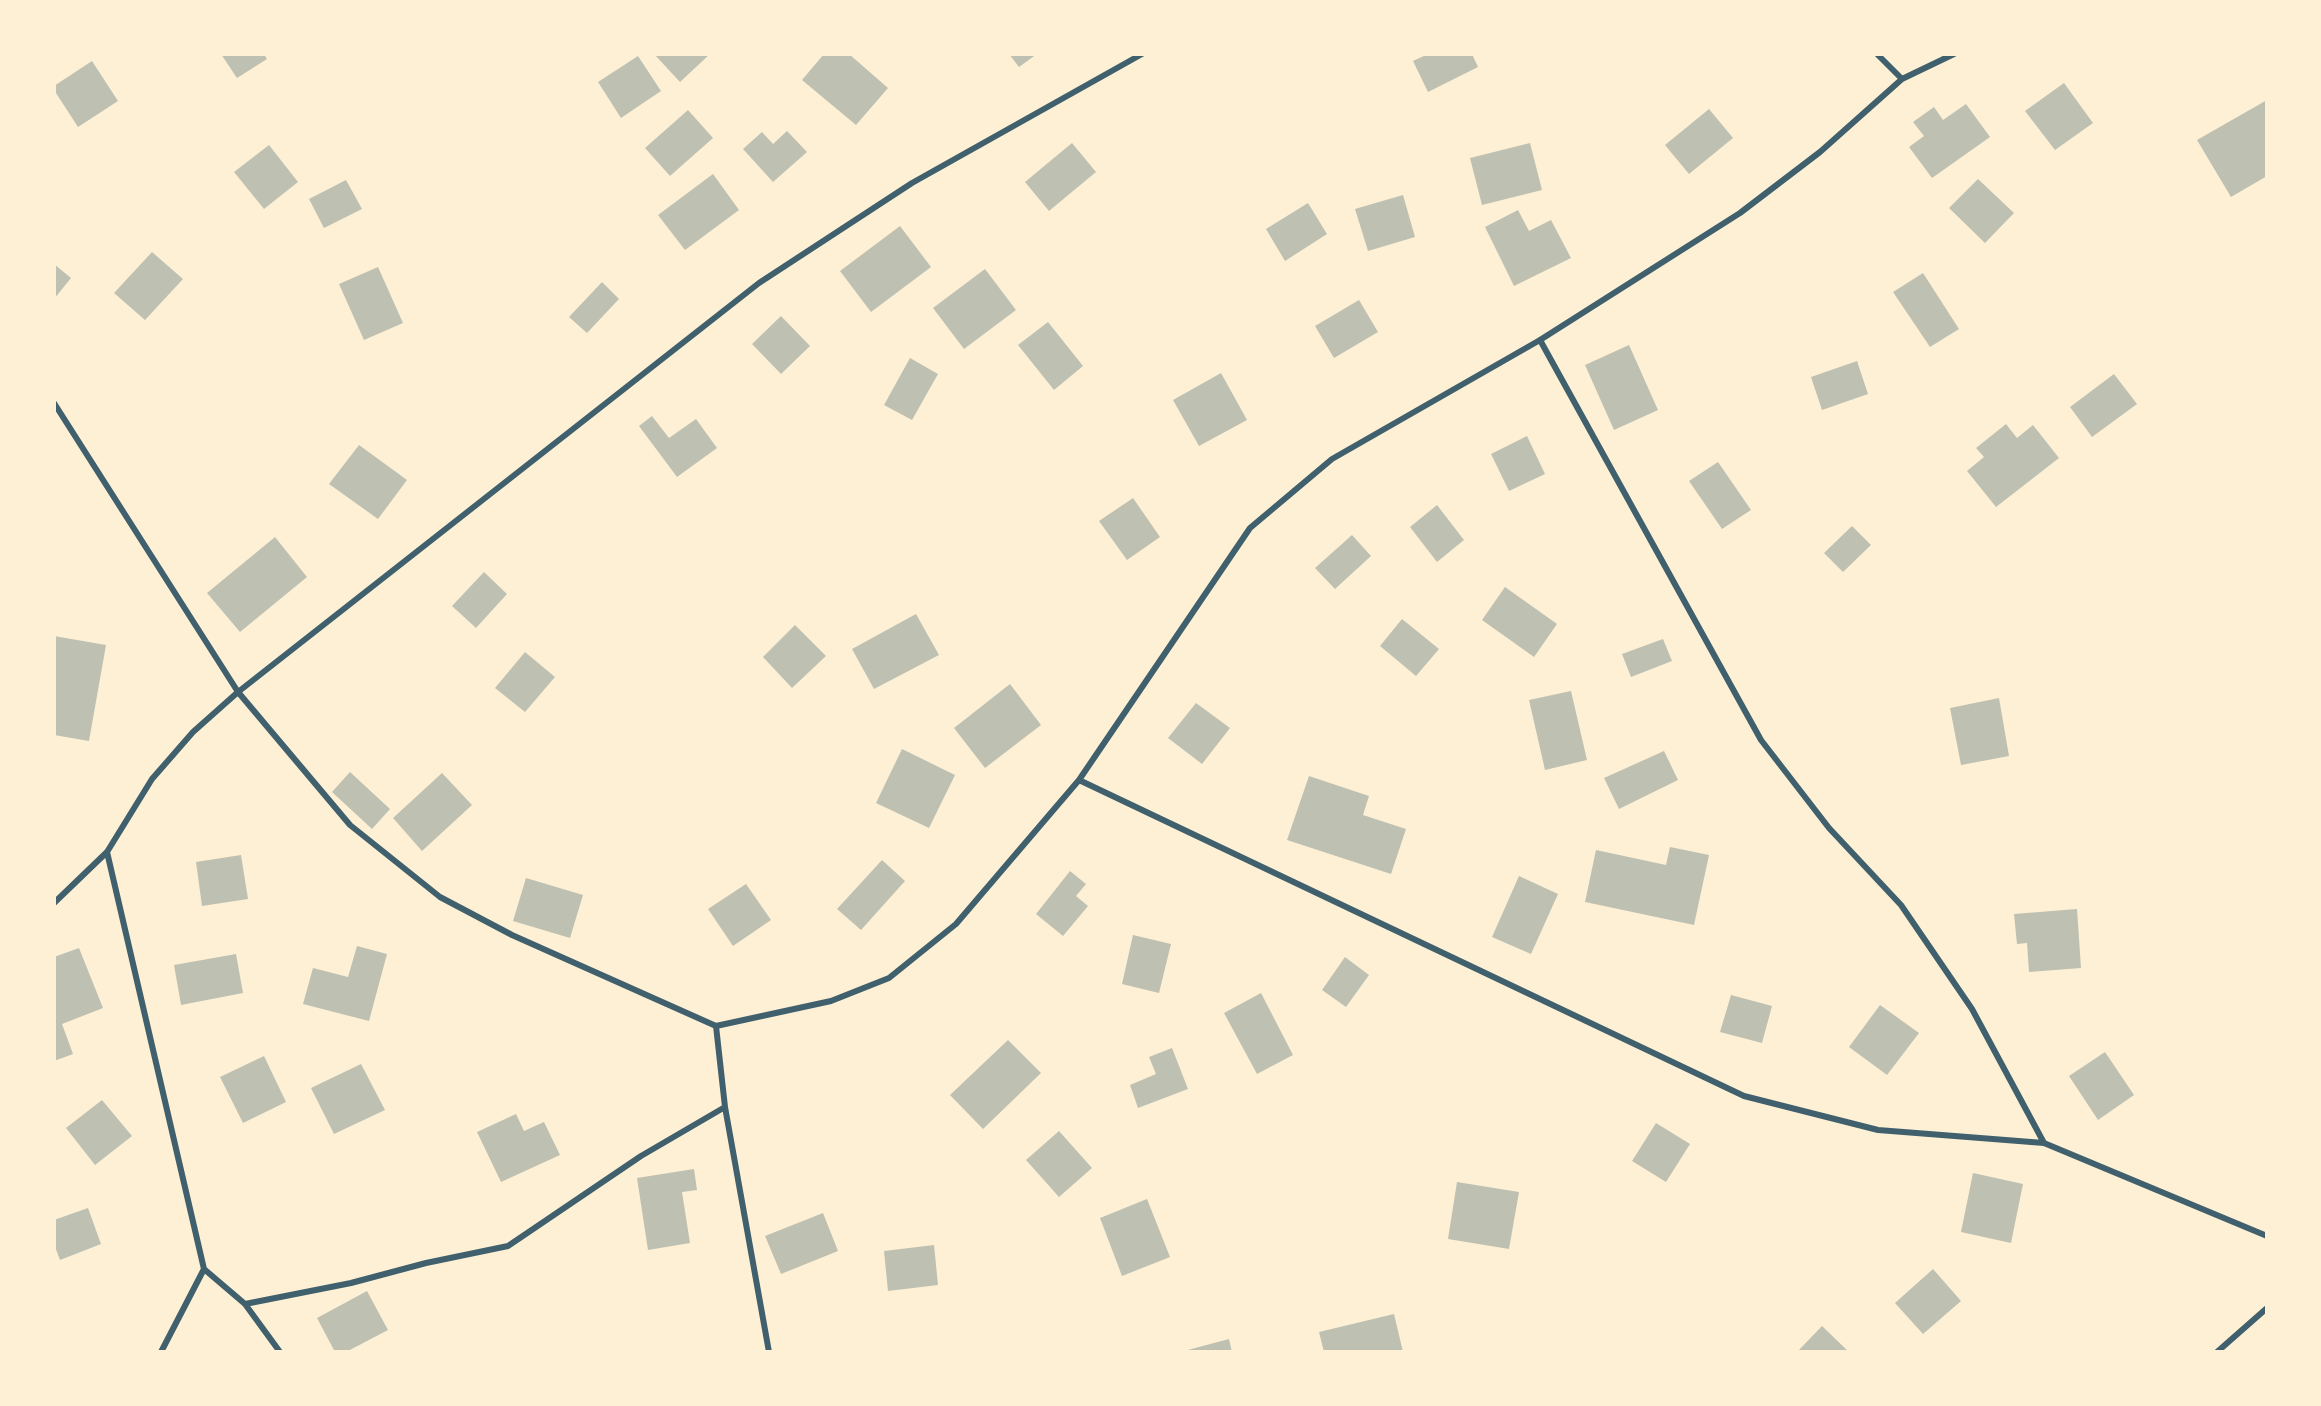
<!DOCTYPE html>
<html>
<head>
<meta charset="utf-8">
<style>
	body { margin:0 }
	#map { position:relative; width:2321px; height:1406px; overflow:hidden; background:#fdf0d5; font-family:Rubik,sans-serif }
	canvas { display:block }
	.frame { position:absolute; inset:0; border:56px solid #fdf0d5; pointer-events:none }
</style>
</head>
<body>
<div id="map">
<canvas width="2321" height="1406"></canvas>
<div class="frame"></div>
</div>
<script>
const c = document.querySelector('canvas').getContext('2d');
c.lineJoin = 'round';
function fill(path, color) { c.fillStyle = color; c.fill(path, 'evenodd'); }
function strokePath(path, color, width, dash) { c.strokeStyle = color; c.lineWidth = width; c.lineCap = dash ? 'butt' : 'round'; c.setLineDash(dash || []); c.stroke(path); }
fill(new Path2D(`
	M 221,54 L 264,54 L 267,59 L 237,78 Z
	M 654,54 L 710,54 L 680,82 Z
	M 824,54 L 849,54 L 888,88 L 856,125 L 802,80 Z
	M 1009,54 L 1037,54 L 1019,67 Z
	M 1428,54 L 1472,54 L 1478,67 L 1428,92 L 1413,61 Z
	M 638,56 L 661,91 L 621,118 L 598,82 Z
	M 92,61 L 118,101 L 78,127 L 54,90 L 54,86 Z
	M 2064,83 L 2093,123 L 2055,150 L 2025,111 Z
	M 2267,100 L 2267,176 L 2231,197 L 2197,140 Z
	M 1966,104 L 1990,137 L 1932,178 L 1909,147 L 1924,136 L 1913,122 L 1934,107 L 1943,120 Z
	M 1709,109 L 1733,138 L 1689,174 L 1665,145 Z
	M 688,110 L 713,138 L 670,176 L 645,148 Z
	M 787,131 L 807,152 L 773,182 L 743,149 L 762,132 L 773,144 Z
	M 1072,143 L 1096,172 L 1049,211 L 1025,182 Z
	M 1530,143 L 1542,190 L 1482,205 L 1470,158 Z
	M 269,145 L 298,182 L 264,209 L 234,172 Z
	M 713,174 L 739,210 L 685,250 L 658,215 Z
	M 1978,179 L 2014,213 L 1985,243 L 1949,208 Z
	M 346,180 L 362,209 L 324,228 L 309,199 Z
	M 1403,195 L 1415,237 L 1368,251 L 1355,209 Z
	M 1308,203 L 1327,234 L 1285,261 L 1266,229 Z
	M 1518,210 L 1529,231 L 1551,220 L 1571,258 L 1514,286 L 1485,227 Z
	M 900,226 L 931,267 L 871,312 L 840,271 Z
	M 152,252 L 183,279 L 145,320 L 114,293 Z
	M 54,264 L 71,278 L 54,299 Z
	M 378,267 L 403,323 L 364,340 L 339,284 Z
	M 985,269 L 1016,310 L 964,349 L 933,308 Z
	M 1923,273 L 1959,329 L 1930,347 L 1893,292 Z
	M 602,282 L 619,299 L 587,333 L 569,317 Z
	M 1359,300 L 1378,332 L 1334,358 L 1315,326 Z
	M 781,316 L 810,346 L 781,374 L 752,344 Z
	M 1048,322 L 1083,366 L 1054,390 L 1018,345 Z
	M 1629,345 L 1658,410 L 1614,430 L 1585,365 Z
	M 910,358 L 938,374 L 912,420 L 884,405 Z
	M 1857,361 L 1868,394 L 1822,410 L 1811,377 Z
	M 1221,373 L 1247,420 L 1199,446 L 1173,400 Z
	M 2114,374 L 2137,404 L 2092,437 L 2070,407 Z
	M 652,416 L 669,438 L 696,419 L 717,448 L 677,477 L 639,426 Z
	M 2006,424 L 2017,438 L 2033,425 L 2059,458 L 1996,507 L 1967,471 L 1984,457 L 1976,448 Z
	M 1527,436 L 1545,474 L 1509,491 L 1491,454 Z
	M 359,445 L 407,480 L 378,519 L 329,484 Z
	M 1718,462 L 1751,510 L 1722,529 L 1689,481 Z
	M 1133,498 L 1160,537 L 1127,560 L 1099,521 Z
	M 1437,505 L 1464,540 L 1437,562 L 1410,527 Z
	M 1852,526 L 1871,545 L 1843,572 L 1824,553 Z
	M 1352,535 L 1371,556 L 1335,589 L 1315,568 Z
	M 275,537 L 307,577 L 240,632 L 207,593 Z
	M 484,572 L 507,594 L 476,628 L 452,606 Z
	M 1505,587 L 1557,624 L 1534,657 L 1482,620 Z
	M 916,614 L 939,655 L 874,689 L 852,649 Z
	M 1402,619 L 1439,649 L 1416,676 L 1380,646 Z
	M 795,625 L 826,656 L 792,688 L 763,657 Z
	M 54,636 L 106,645 L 89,741 L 54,735 Z
	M 1663,639 L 1672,661 L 1631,677 L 1622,654 Z
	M 525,652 L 555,677 L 525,712 L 495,688 Z
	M 1010,684 L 1041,725 L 985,768 L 954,728 Z
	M 1571,691 L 1587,760 L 1545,770 L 1529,700 Z
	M 1999,698 L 2009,756 L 1961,765 L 1950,708 Z
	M 1196,703 L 1230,728 L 1202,764 L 1168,738 Z
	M 902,749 L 955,775 L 929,828 L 876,803 Z
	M 1664,751 L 1678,780 L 1619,809 L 1604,778 Z
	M 350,772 L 390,809 L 372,829 L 332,792 Z
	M 442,773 L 472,805 L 422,851 L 393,818 Z
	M 1309,776 L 1369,796 L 1363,815 L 1406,829 L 1391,874 L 1287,840 Z
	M 1670,847 L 1709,855 L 1694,925 L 1585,902 L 1596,850 L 1666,865 Z
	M 241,855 L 248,899 L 202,906 L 196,862 Z
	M 882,860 L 905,881 L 861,930 L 837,909 Z
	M 1070,871 L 1086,884 L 1076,896 L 1088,906 L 1063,936 L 1036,914 Z
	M 1519,876 L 1558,894 L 1531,954 L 1492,937 Z
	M 526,878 L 583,895 L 570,938 L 513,921 Z
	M 746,884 L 771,920 L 733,946 L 708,909 Z
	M 2077,909 L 2081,968 L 2029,972 L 2027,943 L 2017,944 L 2014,914 Z
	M 1133,935 L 1171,944 L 1159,993 L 1122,984 Z
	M 357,946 L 387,954 L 369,1021 L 303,1004 L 313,968 L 348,977 Z
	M 79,948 L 103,1008 L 62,1024 L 73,1054 L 54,1061 L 54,957 Z
	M 236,954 L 243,993 L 181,1005 L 174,965 Z
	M 1345,957 L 1369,975 L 1346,1007 L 1322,990 Z
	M 1261,993 L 1293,1055 L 1257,1074 L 1224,1013 Z
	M 1731,995 L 1772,1006 L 1762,1043 L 1720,1032 Z
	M 1880,1005 L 1919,1033 L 1887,1075 L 1849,1047 Z
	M 1008,1040 L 1041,1073 L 983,1129 L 950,1095 Z
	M 1172,1048 L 1188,1089 L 1138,1108 L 1130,1085 L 1156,1074 L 1149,1057 Z
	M 2105,1052 L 2134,1095 L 2098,1120 L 2069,1076 Z
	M 264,1056 L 286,1102 L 243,1123 L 220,1077 Z
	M 361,1064 L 385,1110 L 334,1134 L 311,1088 Z
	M 102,1100 L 132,1136 L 95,1165 L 66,1128 Z
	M 516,1114 L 524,1131 L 544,1122 L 560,1155 L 501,1182 L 477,1132 Z
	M 1656,1123 L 1690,1144 L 1666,1182 L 1632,1161 Z
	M 1059,1131 L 1092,1168 L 1059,1197 L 1026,1160 Z
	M 694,1169 L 697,1190 L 682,1192 L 690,1243 L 648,1250 L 637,1178 Z
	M 1973,1173 L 2023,1184 L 2011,1243 L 1961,1232 Z
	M 1457,1182 L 1519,1192 L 1509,1249 L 1448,1239 Z
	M 1147,1199 L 1170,1257 L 1122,1276 L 1100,1218 Z
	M 88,1208 L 101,1244 L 60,1260 L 54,1244 L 54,1220 Z
	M 823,1213 L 838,1251 L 781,1274 L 765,1236 Z
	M 934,1245 L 938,1285 L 888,1291 L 884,1251 Z
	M 1933,1269 L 1961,1301 L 1923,1334 L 1895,1303 Z
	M 367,1291 L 388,1330 L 346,1352 L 335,1352 L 317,1318 Z
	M 1394,1314 L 1403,1352 L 1324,1352 L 1319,1332 Z
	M 1822,1326 L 1849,1352 L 1797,1352 Z
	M 1229,1339 L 1232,1352 L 1184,1352 L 1184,1351 Z`), '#bec0b2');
strokePath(new Path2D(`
	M 1877,54 L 1902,79
	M 1540,340 L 1761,740 L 1829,828 L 1901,905 L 1972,1009 L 2044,1143
	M 54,403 L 238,692 L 350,825 L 440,897 L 512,935 L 716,1026 L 831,1001 L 889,978 L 956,924 L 1079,780 L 1250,528 L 1332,459 L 1540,340 L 1740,213 L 1820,152 L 1902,79 L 1954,54
	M 1079,780 L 1744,1096 L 1878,1130 L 2044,1143 L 2267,1236
	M 107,852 L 204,1269 L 245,1304 L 280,1352
	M 54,903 L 107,852 L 152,779 L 193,732 L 238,692 L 759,283 L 912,183 L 1142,54
	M 716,1026 L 725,1107 L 769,1352
	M 245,1304 L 351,1283 L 426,1263 L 508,1246 L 641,1156 L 725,1107
	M 161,1352 L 204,1269
	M 2217,1352 L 2267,1308`), '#3f606c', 6);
</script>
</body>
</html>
